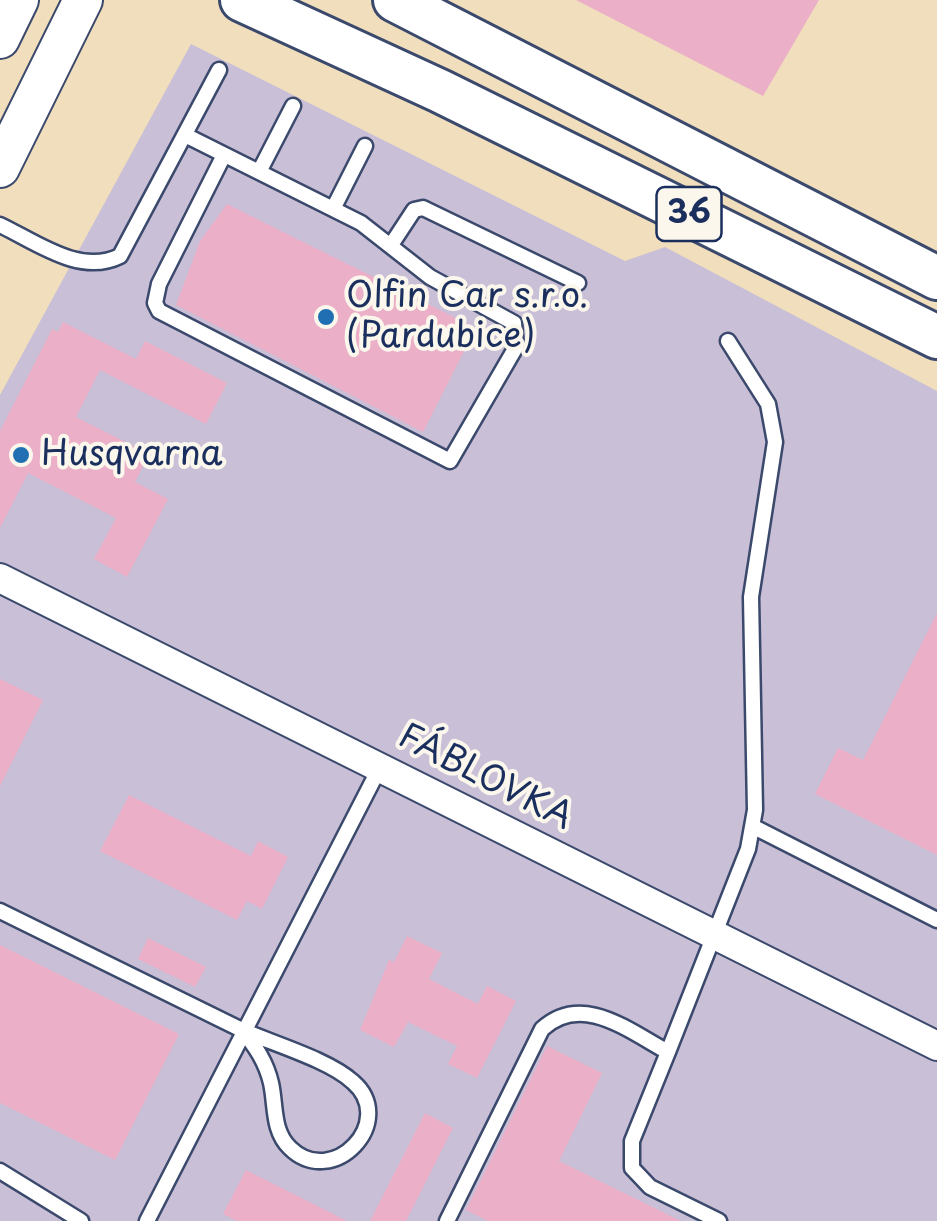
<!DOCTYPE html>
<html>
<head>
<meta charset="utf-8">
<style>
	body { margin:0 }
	canvas { display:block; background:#f0debc }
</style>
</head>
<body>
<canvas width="937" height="1221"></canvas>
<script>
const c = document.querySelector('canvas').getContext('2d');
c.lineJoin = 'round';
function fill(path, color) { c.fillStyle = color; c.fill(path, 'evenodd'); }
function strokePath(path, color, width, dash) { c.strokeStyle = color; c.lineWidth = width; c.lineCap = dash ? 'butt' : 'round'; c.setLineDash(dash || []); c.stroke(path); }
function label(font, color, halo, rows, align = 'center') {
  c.font = font + ' "Playpen Sans",sans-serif'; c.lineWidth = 8; c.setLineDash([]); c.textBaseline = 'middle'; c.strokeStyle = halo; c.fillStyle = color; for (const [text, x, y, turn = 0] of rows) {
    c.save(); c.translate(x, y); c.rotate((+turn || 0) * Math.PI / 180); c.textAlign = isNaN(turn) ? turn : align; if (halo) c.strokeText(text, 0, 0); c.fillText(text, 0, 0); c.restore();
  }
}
fill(new Path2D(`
	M 191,44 L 625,261 L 665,247 L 937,391 L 937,1221 L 0,1221 L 0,395 Z`), '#c9bfd7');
fill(new Path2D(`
	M 576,0 L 819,0 L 763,96 Z
	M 227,204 L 476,328 L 423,432 L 176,305 L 200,241 Z
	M 63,322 L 136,359 L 145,341 L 227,383 L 206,424 L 100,370 L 76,417 L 149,454 L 135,482 L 168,499 L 127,577 L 94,559 L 116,518 L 28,473 L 0,528 L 0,431 L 52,329 L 58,332 Z
	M 937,613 L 937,855 L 815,794 L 838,748 L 863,760 Z
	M 0,679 L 43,700 L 0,786 Z
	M 129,795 L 251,856 L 258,841 L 288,857 L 262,909 L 247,901 L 237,920 L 100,851 Z
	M 407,936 L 442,953 L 429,979 L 478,1004 L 487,986 L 516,1001 L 477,1078 L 448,1064 L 457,1046 L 408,1022 L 394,1047 L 360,1030 L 389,960 L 394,962 Z
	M 148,938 L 206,967 L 195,987 L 138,959 Z
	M 0,945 L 179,1034 L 115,1160 L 0,1103 Z
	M 547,1046 L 602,1073 L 559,1161 L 681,1221 L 488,1221 L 466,1210 Z
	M 425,1113 L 453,1128 L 406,1221 L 370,1221 Z
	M 246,1170 L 347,1221 L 237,1221 L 223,1214 Z`), '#ebafc8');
const lane = new Path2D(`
	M 185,135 L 361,223 L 430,277 L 514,323 L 516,347 L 450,461 L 159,311 L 155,303 L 159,284 L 224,155
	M 259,172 L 293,106
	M 333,209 L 365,146
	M 0,225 C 36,242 80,276 120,256 L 219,70
	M 391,245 L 414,210 L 423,208 L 578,283
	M 754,827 L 937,920
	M 0,911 L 242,1030
	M 242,1030 C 274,1044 329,1060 353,1082 C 398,1121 333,1190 290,1148 C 272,1131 276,1105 271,1083 C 266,1062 256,1047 242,1030 Z
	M 668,1052 L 632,1141 L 632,1168 L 650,1187 L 719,1221
	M 0,1171 L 81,1221
	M 147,1221 L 380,767
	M 447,1221 L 542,1029 C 582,992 629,1031 668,1052 L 748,849 L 755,810 L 751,597 L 775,442 L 768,404 L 728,341`);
const street = new Path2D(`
	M 0,578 L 937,1046`);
const secondary = new Path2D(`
	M 0,39 L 19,0
	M 0,168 L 83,0`);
const primary = new Path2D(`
	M 242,0 L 440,91 L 937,337
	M 395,0 L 937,278`);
strokePath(lane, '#3b496c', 19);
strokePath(street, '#3b496c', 32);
strokePath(secondary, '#3b496c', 42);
strokePath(primary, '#3b496c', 48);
strokePath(lane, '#fff', 14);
strokePath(street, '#fff', 28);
strokePath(secondary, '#fff', 38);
strokePath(primary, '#fff', 42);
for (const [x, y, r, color] of [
	[326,317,10,"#1f6fb2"],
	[21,455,10,"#1f6fb2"]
]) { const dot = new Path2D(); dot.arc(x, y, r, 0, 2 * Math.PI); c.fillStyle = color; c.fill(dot); strokePath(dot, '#fbf7ec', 4); }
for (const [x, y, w] of [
	[689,214,65]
]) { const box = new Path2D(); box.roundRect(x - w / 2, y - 27, w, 54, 8); c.fillStyle = '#fbf7ec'; c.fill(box); strokePath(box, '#1b2f5e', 2.5); }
label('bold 32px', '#1b2f5e', null, [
	["36",689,214]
]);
label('35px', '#1b2f5e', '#fbf7ec', [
	["Olfin Car s.r.o.",346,297],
	["(Pardubice)",346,337],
	["Husqvarna",41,455]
], 'left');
label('35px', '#1b2f5e', '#fbf7ec', [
	["FÁBLOVKA",485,778,27]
]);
</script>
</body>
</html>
